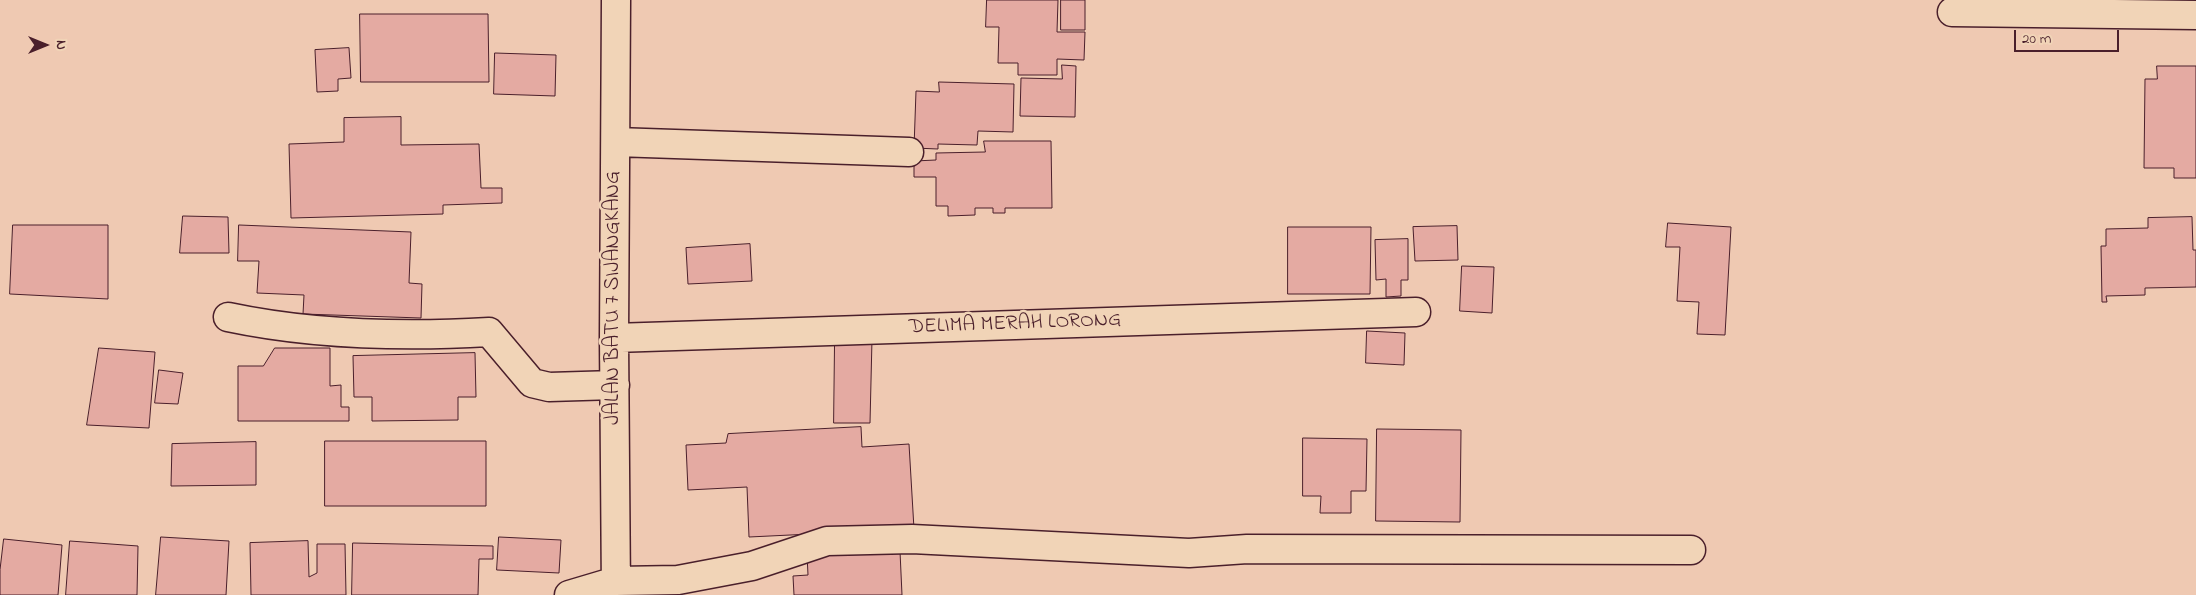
<!DOCTYPE html>
<html>
<head>
<meta charset="utf-8">
<style>
	body { margin:0 }
	#map { position:relative; width:2196px; height:595px; overflow:hidden; background:#efc9b2; font-family:"Indie Flower",sans-serif }
	canvas { display:block }
	.north { position:absolute; left:20px; top:20px; width:50px; height:50px; -webkit-text-stroke:4px #f1d4b7; paint-order:stroke; rotate:90deg; font-size:14px; font-weight:700; line-height:20px; text-align:center; color:#4a1f2b }
	.north::after { content:''; display:block; margin:auto; width:18px; height:22px; background:#4a1f2b; clip-path:polygon(50% 0,100% 100%,50% 72%,0 100%) }
	.scale { position:absolute; left:2014px; top:30px; width:105px; height:22px; box-sizing:border-box; border:2px solid #4a1f2b; border-top:0; padding-left:6px; font-size:15px; line-height:18px; white-space:nowrap; color:#4a1f2b; -webkit-text-stroke:4px #f1d4b7; paint-order:stroke }
</style>
</head>
<body>
<div id="map">
<canvas width="2196" height="595"></canvas>
<div class="north">N</div>
<div class="scale">20 m</div>
</div>
<script>
const g = document.querySelector('canvas').getContext('2d');
g.lineJoin = 'round';
function fillPath(path, color) { g.fillStyle = color; g.fill(path, 'evenodd'); }
function stroke(path, color, width, dash) { g.strokeStyle = color; g.lineWidth = width; g.lineCap = dash ? 'butt' : 'round'; g.setLineDash(dash || []); g.stroke(path); }
function label(font, color, halo, rows, align = 'center') {
  g.font = font + ' "Indie Flower",sans-serif'; g.lineWidth = 5; g.setLineDash([]); g.textBaseline = 'middle'; g.strokeStyle = halo; g.fillStyle = color; for (const [text, x, y, turn = 0] of rows) {
    g.save(); g.translate(x, y); g.rotate((+turn || 0) * Math.PI / 180); g.textAlign = isNaN(turn) ? turn : align; if (halo) g.strokeText(text, 0, 0); g.fillText(text, 0, 0); g.restore();
  }
}
const building = new Path2D(`
	M987,0H1058L1057,32H1085L1084,60L1057,59V75H1018V63H998L999,27H986Z
	M1061,0H1085V30H1061Z
	M360,14H488L489,82H361Z
	M349,48L351,78L338,79V91L317,92L315,50Z
	M495,53L556,55L555,96L494,94Z
	M1062,65L1076,66L1075,117L1020,116L1021,78L1062,79Z
	M2157,66H2196V178H2174V168H2144L2145,79H2157Z
	M939,82L1014,84L1013,132L978,131L977,145L938,144V149L914,148L916,91L939,92Z
	M401,117V145L479,144L481,188H502V203L443,205V214L291,218L289,144L344,142V118Z
	M984,141H1051L1052,208H1005V213H993V208H975V215L948,216V206H936V177H914V161L936,160V153L985,152Z
	M183,216L228,217L229,253H180Z
	M2192,217L2193,250H2196V287L2145,288V295L2106,296L2107,302H2102L2101,246H2106V229L2148,228V218Z
	M1668,223L1731,227L1725,335L1697,334L1699,302L1677,301L1680,247H1666Z
	M13,225H108V299L10,294Z
	M239,225L411,232L409,283L422,284L421,318L303,314L304,295L257,293L259,261H238Z
	M1457,226L1458,260L1415,261L1413,227Z
	M1288,227H1371L1370,294H1288Z
	M1408,239V280H1401V296L1386,297V279L1376,280L1375,240Z
	M750,244L752,281L688,284L686,248Z
	M1462,266L1494,267L1492,313L1460,311Z
	M1367,331L1405,333L1404,365L1366,363Z
	M835,338L872,339L870,423H834Z
	M99,348L155,352L149,428L87,425Z
	M275,348H330V386L341,385V407H349V421H238V366H263Z
	M475,353L476,397H458V420L372,421V397H354L353,356Z
	M159,370L183,373L178,404L155,403Z
	M861,427L862,447L909,444L914,529L749,537L747,487L688,490L686,445L726,443L728,434Z
	M1377,429L1461,430L1460,522L1376,521Z
	M1303,438L1367,439L1366,491H1351V513H1320L1321,496H1303Z
	M325,441H486V506H325Z
	M256,442V485L171,486L172,444Z
	M161,537L229,541L226,595H156Z
	M499,537L561,540L559,573L497,570Z
	M4,539L62,545L58,595H0V570Z
	M70,541L138,546L137,595H66Z
	M308,541L309,577L317,573V544H345L346,595H251L250,543Z
	M353,543L493,546V559H479L478,595H352Z
	M900,551L902,595H794L793,576L808,575L807,554Z`);
const minor = new Path2D(`
	M1952,12L2196,15
	M616,142L909,152
	M228,317C313,335 402,337 489,332L532,383L549,387L615,385
	M614,338L1416,312
	M569,595L616,581L678,580L752,566L827,541L912,539L1189,553L1247,549L1691,550
	M616,595L614,338L616,0`);
const streetNames = [
	["JALAN BATU 7 SIJANGKANG",615,298,-90],
	["DELIMA MERAH LORONG",1015,325,-2]
];
fillPath(building, '#e4aaa2');
stroke(building, '#4a1f2b', 1);
stroke(minor, '#4a1f2b', 31);
stroke(minor, '#f1d4b7', 28);
label('21px', '#4a1f2b', '#f1d4b7', streetNames);
</script>
</body>
</html>
